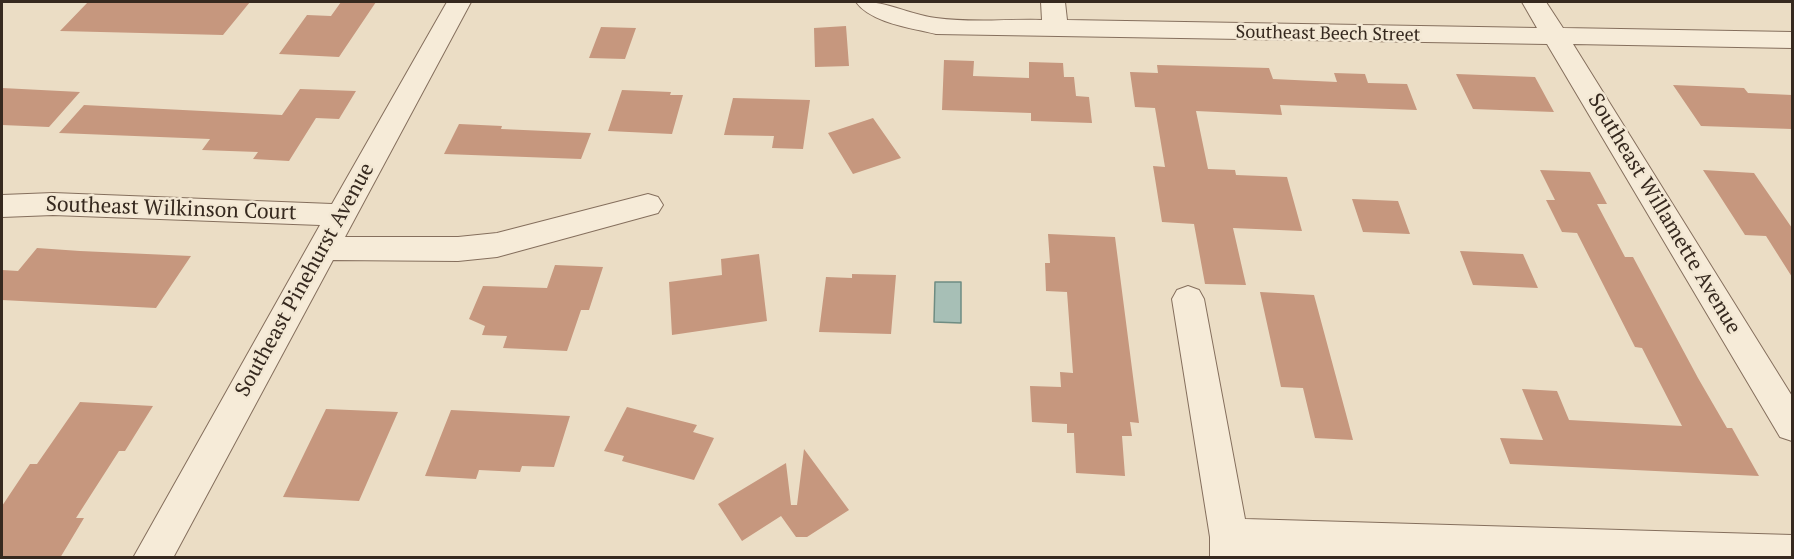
<!DOCTYPE html>
<html>
<head>
<meta charset="utf-8">
<style>
	body { margin:0 }
	#map { position:relative; width:1794px; height:559px; overflow:hidden; background:#ebddc5; font-family:"PT Serif",serif }
	canvas { display:block }
	.frame { position:absolute; inset:0; border:3px solid #36291f; pointer-events:none }
</style>
</head>
<body>
<div id="map">
<canvas width="1794" height="559"></canvas>
<div class="frame"></div>
</div>
<script>
const g = document.querySelector('canvas').getContext('2d');
g.lineJoin = 'round';
function fillPath(path, color) { g.fillStyle = color; g.fill(path, 'evenodd'); }
function stroke(path, color, width, dash) { g.strokeStyle = color; g.lineWidth = width; g.lineCap = dash ? 'butt' : 'round'; g.setLineDash(dash || []); g.stroke(path); }
function label(font, color, halo, rows, align = 'center') {
  g.font = font + ' "PT Serif",serif'; g.lineWidth = 5; g.setLineDash([]); g.textBaseline = 'middle'; g.strokeStyle = halo; g.fillStyle = color; for (const [text, x, y, turn = 0] of rows) {
    g.save(); g.translate(x, y); g.rotate((+turn || 0) * Math.PI / 180); g.textAlign = isNaN(turn) ? turn : align; if (halo) g.strokeText(text, 0, 0); g.fillText(text, 0, 0); g.restore();
  }
}
const water = new Path2D(`
	M935,282H961V323L934,322Z`);
const building = new Path2D(`
	M88,2H250L223,35L60,31Z
	M341,2H376L339,57L279,54L307,15L331,16Z
	M846,26L849,66L815,67L814,28Z
	M601,27L636,28L625,59L589,58Z
	M944,60L974,61L973,76L1029,78V62L1063,63L1064,77H1074L1076,96L1089,97L1092,123L1031,121V113L942,110Z
	M1157,65L1269,68L1273,79L1337,82L1334,73L1365,74L1368,83L1407,84L1417,110L1280,105L1282,115L1196,111L1208,169L1235,170L1236,175L1287,177L1302,231L1233,228L1246,285L1205,284L1194,224L1162,222L1153,166L1165,167L1155,108L1135,107L1130,72L1158,73Z
	M1456,74L1535,77L1554,112L1473,109Z
	M1673,85L1744,88L1748,93L1792,95V129L1701,126Z
	M2,88L80,92L49,127L2,125Z
	M300,89L356,91L339,119L316,118L289,161L253,159L258,152L202,150L210,139L59,133L84,105L282,115Z
	M622,90L671,92L670,95H683L672,134L608,131Z
	M733,98L810,100L803,149L772,148L774,136L724,135Z
	M873,118L901,158L853,174L828,133Z
	M459,124L502,126L501,129L591,133L581,159L444,154Z
	M1540,170L1590,172L1607,204H1597L1625,257H1633L1698,378L1727,428H1732L1759,476L1510,464L1500,438L1543,440L1522,389L1557,391L1569,420L1682,426L1642,348L1635,347L1577,233L1562,232L1546,200H1555Z
	M1703,170L1754,173L1792,228V277L1766,236L1745,235Z
	M1352,199L1398,201L1410,234L1363,232Z
	M1048,234L1115,237L1139,423L1130,422L1132,436H1122L1125,476L1076,473L1074,433H1067V424L1032,422L1030,386L1061,387L1060,372L1073,373L1067,292L1046,291L1045,263H1050Z
	M37,248L80,251L191,256L156,308L2,300V270L18,271Z
	M1460,251L1523,254L1538,288L1473,285Z
	M759,254L767,321L672,335L669,282L722,275L721,259Z
	M555,265L603,267L589,310H581L567,351L503,348L507,336L482,335L485,326L469,319L483,286L547,288Z
	M852,274L896,275L891,334L819,332L826,277L852,278Z
	M1260,292L1314,295L1353,440L1315,438L1303,388L1281,387Z
	M80,402L153,406L125,451H119L76,518H84L60,558H2V506L30,464H37Z
	M627,407L697,425L693,432L714,438L694,480L622,461L624,456L604,451Z
	M326,409L398,412L359,501L283,497Z
	M451,410L570,416L554,467L522,466L520,472L479,470L476,479L425,476Z
	M804,449L849,510L807,537H796L781,516L742,541L718,504L786,463L791,505H797Z`);
const minor = new Path2D(`
	M447,2H471L345,237H458L497,233L648,194L658,197L663,205L658,213L497,257L458,261L333,260L173,558H133L320,225L53,215L2,217V195L53,193L332,204Z
	M856,2C886,0 906,14 936,18C970,23 1008,19 1042,20L1041,2H1065L1067,20L1537,28L1522,2H1546L1563,28L1792,32V48L1573,44L1792,396V441L1780,437L1547,44L936,34C912,28 871,23 856,2Z
	M1188,286L1199,290L1204,299L1245,519L1792,535V558H1210V537L1172,299L1177,290Z`);
const farStreetnames = [
	["Southeast Beech Street",1328,34,1]
];
const streetNames = [
	["Southeast Wilkinson Court",171,209,2],
	["Southeast Willamette Avenue",1664,214,59],
	["Southeast Pinehurst Avenue",305,280,-61]
];
fillPath(water, '#a7bfb6');
stroke(water, '#6e8c82', 1.5);
fillPath(building, '#c6977e');
stroke(minor, '#856f5d', 2);
fillPath(minor, '#f6ebd8');
label('18px', '#36291f', '#f3e8d4', farStreetnames);
label('21px', '#36291f', '#f3e8d4', streetNames);
</script>
</body>
</html>
